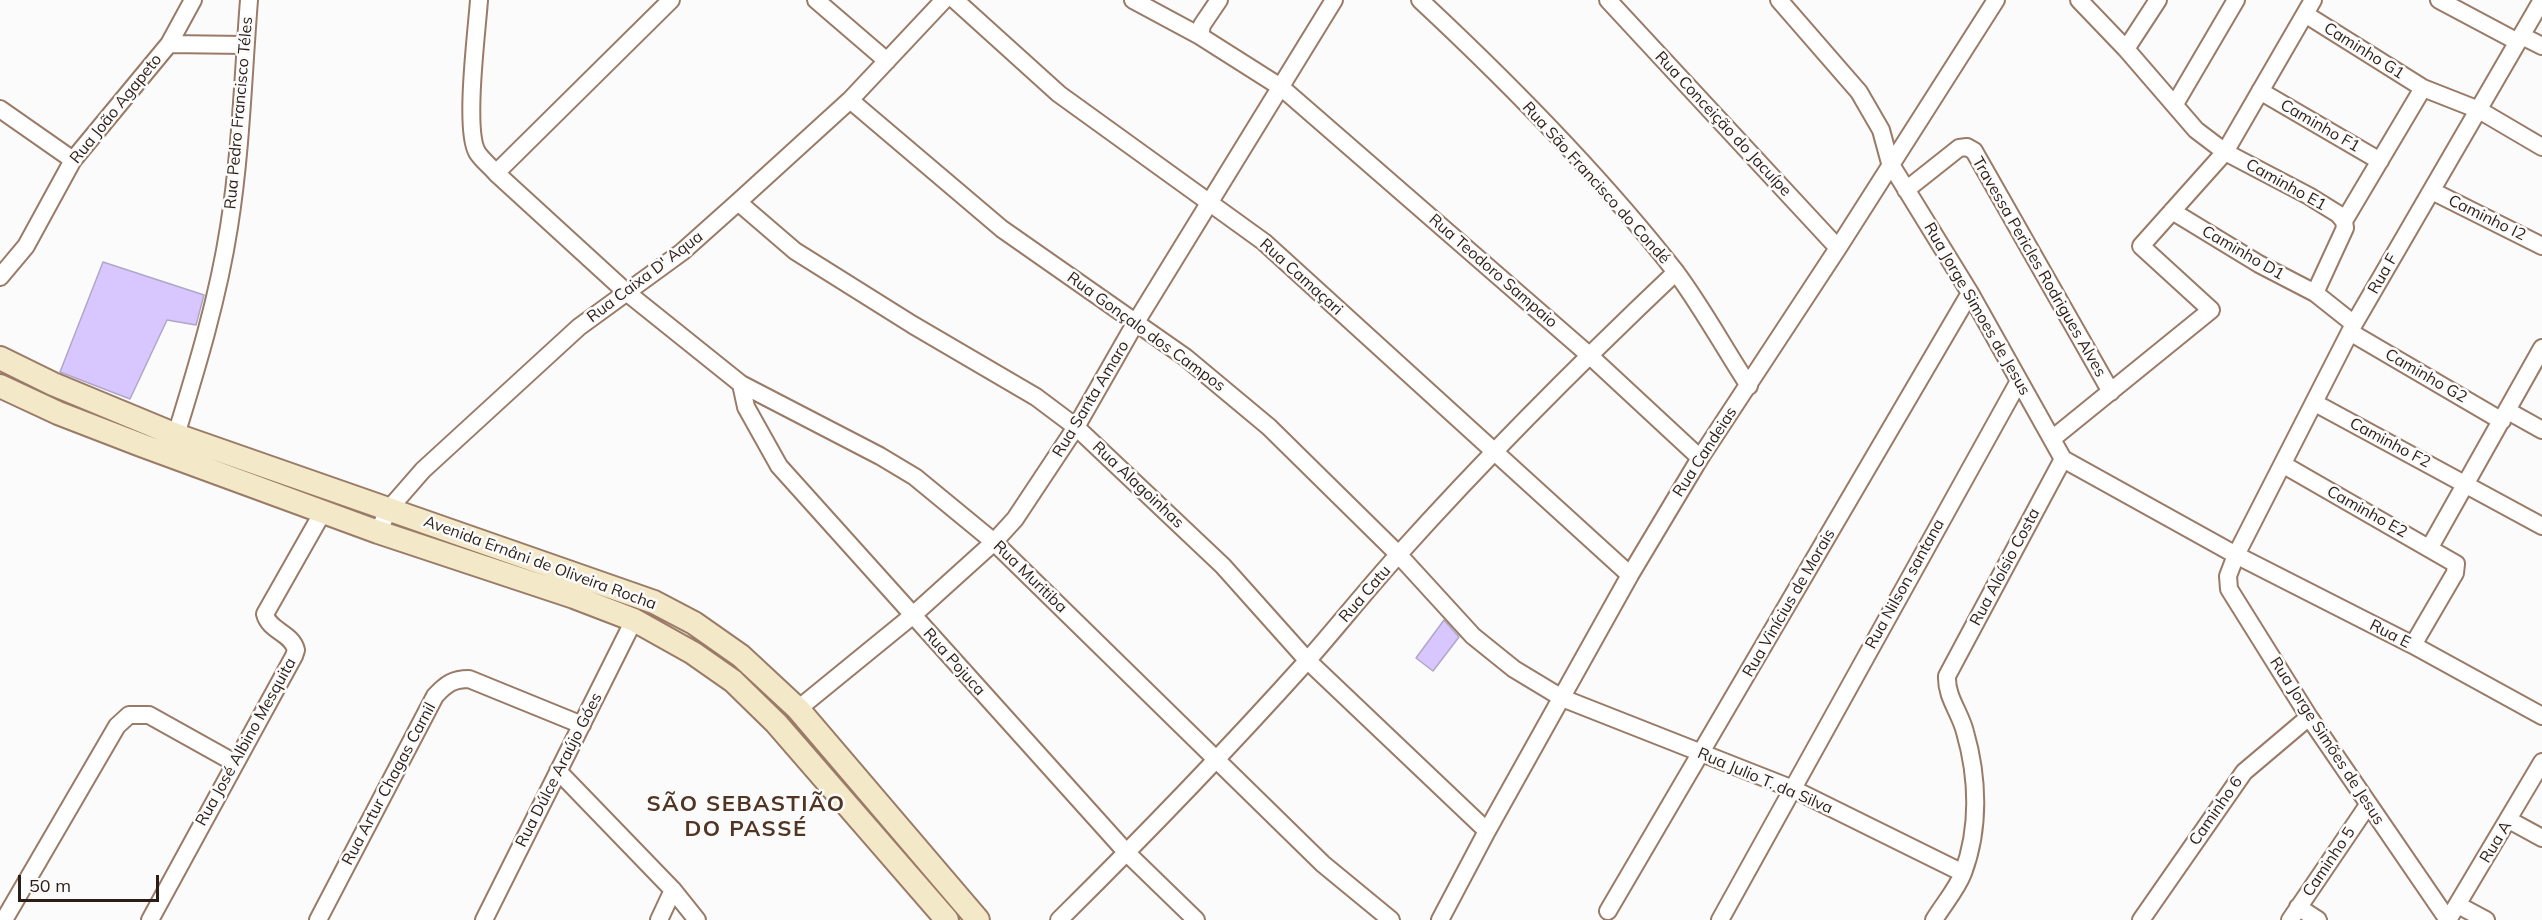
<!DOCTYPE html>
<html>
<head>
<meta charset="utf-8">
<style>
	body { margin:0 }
	#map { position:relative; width:2542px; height:920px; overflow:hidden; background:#fbfbfb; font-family:Mulish,sans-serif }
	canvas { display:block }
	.scale { position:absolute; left:18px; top:875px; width:141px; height:27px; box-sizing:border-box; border:3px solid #2b1e16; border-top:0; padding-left:8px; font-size:18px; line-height:21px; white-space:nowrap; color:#2b1e16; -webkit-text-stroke:4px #fbfbfb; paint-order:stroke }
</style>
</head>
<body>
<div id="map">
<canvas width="2542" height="920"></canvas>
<div class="scale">50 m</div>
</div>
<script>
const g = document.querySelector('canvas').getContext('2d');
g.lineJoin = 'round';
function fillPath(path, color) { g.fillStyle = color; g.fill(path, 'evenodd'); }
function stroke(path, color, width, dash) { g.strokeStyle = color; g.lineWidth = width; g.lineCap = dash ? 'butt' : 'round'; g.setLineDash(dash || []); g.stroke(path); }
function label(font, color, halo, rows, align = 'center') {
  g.font = font + ' Mulish,sans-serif'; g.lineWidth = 5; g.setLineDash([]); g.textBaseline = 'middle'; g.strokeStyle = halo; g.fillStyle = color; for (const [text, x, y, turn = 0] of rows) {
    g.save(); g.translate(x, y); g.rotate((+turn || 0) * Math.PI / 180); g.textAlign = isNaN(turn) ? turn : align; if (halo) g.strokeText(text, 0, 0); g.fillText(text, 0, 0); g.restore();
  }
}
const building = new Path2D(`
	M103,262L204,295L196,325L167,320L130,399L60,372Z
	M1444,620L1459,637L1433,671L1416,658Z`);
const minor = new Path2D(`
	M479,0C477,30 464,129 477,152C481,159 490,166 496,173L625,291L741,384L880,456L915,477L994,542L1323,864L1391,920
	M816,0L887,61
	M955,0L1059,94L1264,242L1630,575
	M1133,0L1200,36L1282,88L1589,355L1700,458
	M1420,0C1510,84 1599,174 1675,271C1702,307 1724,348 1749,386
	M1608,0L1838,248
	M1779,0L1859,92L1881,130L1890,163L1970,293L2063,459L2236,555L2413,645L2542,716
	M2079,0L2126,49L2196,130L2225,152L2309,196L2338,214L2344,221
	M2439,0L2518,42
	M2542,0L2354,324L2236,555L2228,576L2229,589L2309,717L2448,920L2542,762
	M2305,14L2423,88
	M1200,36L1202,25L1219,0
	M2522,36L2542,46
	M169,44L245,45
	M2126,49L2158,0
	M2260,91L2380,161
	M850,100L1002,229L1185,357L1269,427L1398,554L1473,636L1514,669L1562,698L1793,789L1963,873
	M2175,104L2236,0
	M0,109L73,160
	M496,173L671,0
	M1906,190L1959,148L1967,147L1974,151L2111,392
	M2432,191L2542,246
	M738,202L795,251L913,325L1036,397L1076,427L1223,566L1307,660L1487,831
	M2172,211L2259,264L2315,293L2354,324
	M0,277L26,246L73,160L169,44L193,0
	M2315,293L2345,228L2344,221L2423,88L2479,110L2542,147
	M2350,332L2502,421
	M741,384L746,407L779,466L1127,853L1196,920
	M2315,403L2542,526
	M2508,411L2542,430
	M176,435C197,367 218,298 229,227C241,152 243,76 249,0
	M2052,439L2211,310L2141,246L2225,152L2313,0
	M2284,465L2456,564L2455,573L2413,645
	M378,532L389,509L423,470L579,327L682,252L738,202L850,100L944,0
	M2430,547L2542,348
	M798,709L912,616L994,542L1015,519L1076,427L1136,322L1334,0
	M558,771L673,890L697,920
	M2509,820L2542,838
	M2458,905L2486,920
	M2298,907L2318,920
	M1608,911L1970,293
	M4,920L117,726L129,715H149L235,763
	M150,920L294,656L296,650C292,633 269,631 265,614L324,510
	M318,920L435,696C446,684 453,679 469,679L582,725
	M484,920L634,620
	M659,920L673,890
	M1059,920C1144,836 1227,750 1307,661C1338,626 1367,589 1399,554C1487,456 1580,363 1676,272
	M1440,920L1487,831L1630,575L1700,458L1838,248L1996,0
	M1720,920L2019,381
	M1934,920C1943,905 1957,889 1963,873C1980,828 1978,777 1965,732C1960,712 1946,697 1947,676L2063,459
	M2141,920L2244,772L2309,717
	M2290,920L2368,805`);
const secondary = new Path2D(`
	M0,358L53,384L176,435L654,602L694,623L741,656L798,709L978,920
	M0,386L58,413L141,445L378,532L574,597L634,620L693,653L733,681L776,723L947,920`);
const streetNames = [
	["Caminho G1",2364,51,32],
	["Rua João Agapeto",116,109,-51],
	["Rua Pedro Francisco Téles",239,113,-85],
	["Rua Conceição do Jacuípe",1723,124,47],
	["Caminho F1",2320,126,30],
	["Rua São Francisco do Condé",1596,183,48],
	["Caminho E1",2286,185,29],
	["Caminho I2",2487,218,26],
	["Caminho D1",2243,253,30],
	["Travessa Pericles Rodrigues Alves",2039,267,60],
	["Rua Teodoro Sampaio",1493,271,41],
	["Rua F",2383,274,-60],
	["Rua Caixa D' Aqua",645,277,-37],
	["Rua Camaçari",1301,277,42],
	["Rua Jorge Simoes de Jesus",1977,309,60],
	["Rua Gonçalo dos Campos",1146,332,36],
	["Caminho G2",2426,376,30],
	["Rua Santa Amaro",1091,399,-59],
	["Caminho F2",2390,443,28],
	["Rua Candeias",1705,452,-57],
	["Rua Alagoinhas",1138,485,43],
	["Caminho E2",2367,512,29],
	["Avenida Ernâni de Oliveira Rocha",540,563,20],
	["Rua Aloísio Costa",2005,567,-62],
	["Rua Muritiba",1030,577,44],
	["Rua Nilson santana",1905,584,-61],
	["Rua Catu",1365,594,-49],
	["Rua Vinícius de Morais",1789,603,-60],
	["Rua E",2390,634,27],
	["Rua Pojuca",954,662,48],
	["Rua Jorge Simões de Jesus",2327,741,57],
	["Rua José Albino Mesquita",246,742,-61],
	["Rua Dúlce Araújo Góes",559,770,-63],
	["Rua Julio T. da Silva",1765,781,23],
	["Rua Artur Chagas Carnil",389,784,-62],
	["Caminho 6",2216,811,-55],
	["Rua A",2496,842,-59],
	["Caminho 5",2329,862,-56]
];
const districtNames = [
	["SÃO SEBASTIÃO",746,804],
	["DO PASSÉ",746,829]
];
fillPath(building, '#d8c7fe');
stroke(building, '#b0a6c7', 1.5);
stroke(minor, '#9a7b67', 20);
stroke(secondary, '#9a7b67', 26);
stroke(minor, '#fff', 16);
stroke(secondary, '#f3e8c7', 22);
label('16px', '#2b1e16', '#fbfbfb', streetNames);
g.letterSpacing = '1.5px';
label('bold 22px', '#503523', '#fbfbfb', districtNames);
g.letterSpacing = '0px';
</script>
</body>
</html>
